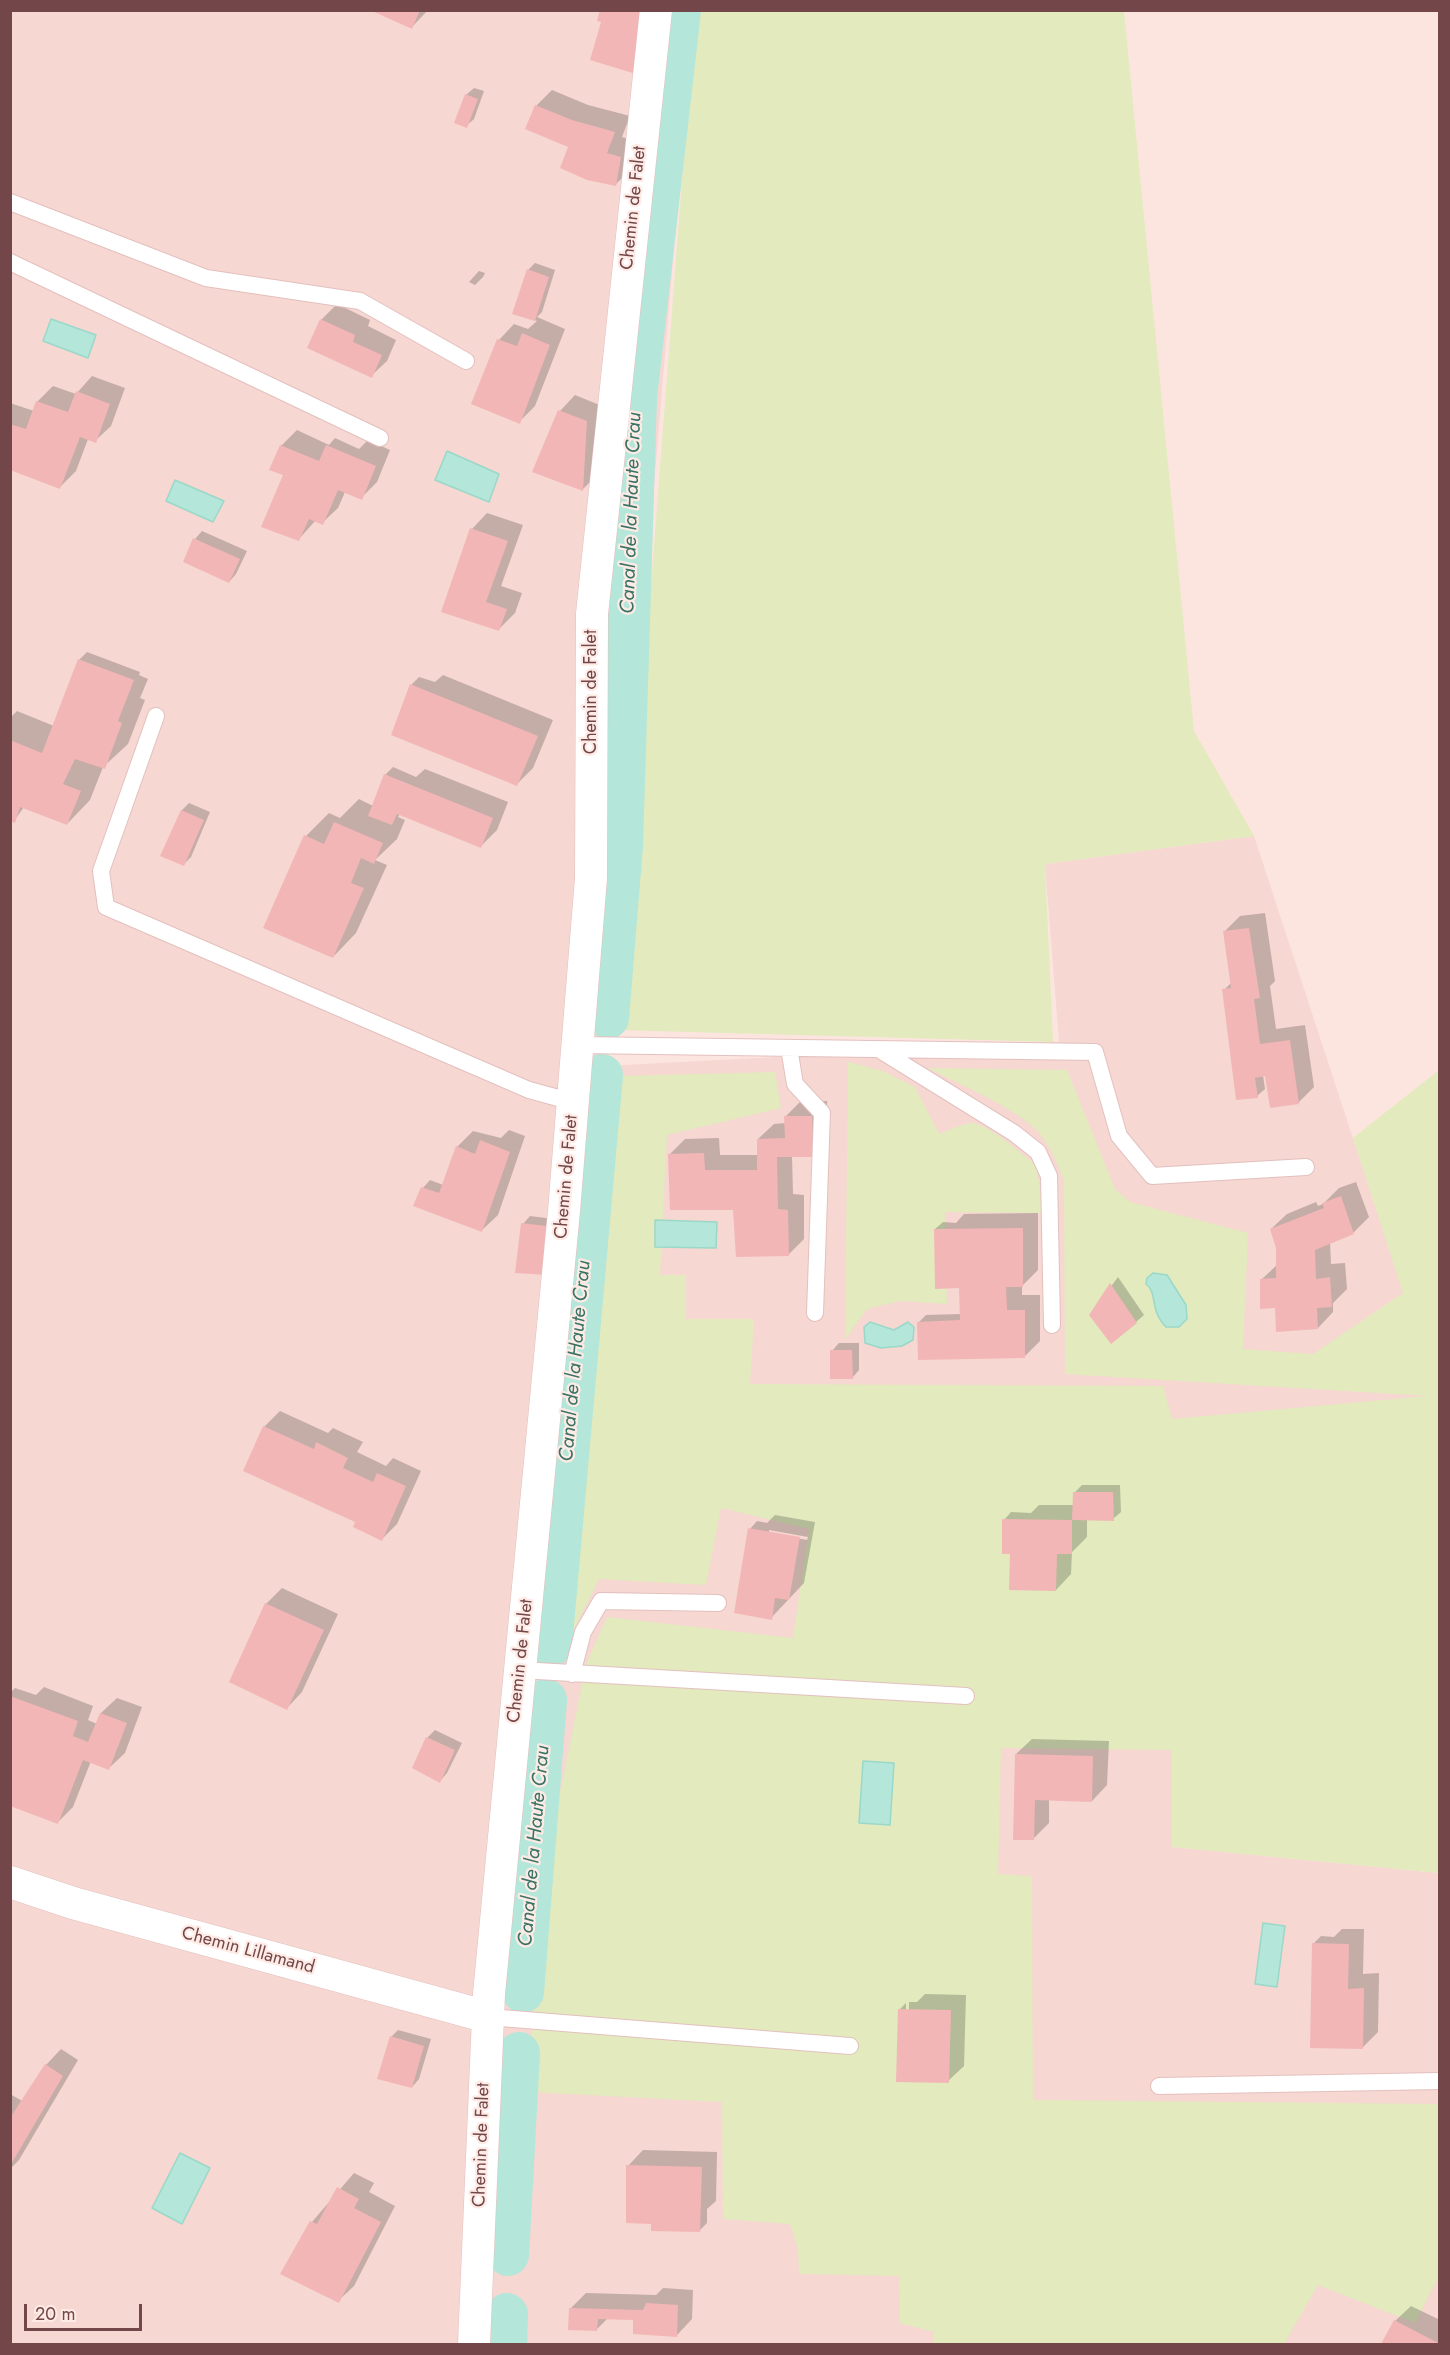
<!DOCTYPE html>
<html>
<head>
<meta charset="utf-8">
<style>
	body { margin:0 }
	#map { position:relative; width:1450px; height:2355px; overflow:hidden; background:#fde5df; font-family:Jost,sans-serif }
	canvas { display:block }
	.frame { position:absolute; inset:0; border:12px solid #734749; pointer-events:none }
	.scale { position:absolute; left:24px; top:2304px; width:118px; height:27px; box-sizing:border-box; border:3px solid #734749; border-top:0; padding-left:8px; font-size:18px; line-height:21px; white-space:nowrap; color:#734749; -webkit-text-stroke:4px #ffebe6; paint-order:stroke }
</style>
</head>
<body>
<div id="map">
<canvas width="1450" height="2355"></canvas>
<div class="frame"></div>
<div class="scale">20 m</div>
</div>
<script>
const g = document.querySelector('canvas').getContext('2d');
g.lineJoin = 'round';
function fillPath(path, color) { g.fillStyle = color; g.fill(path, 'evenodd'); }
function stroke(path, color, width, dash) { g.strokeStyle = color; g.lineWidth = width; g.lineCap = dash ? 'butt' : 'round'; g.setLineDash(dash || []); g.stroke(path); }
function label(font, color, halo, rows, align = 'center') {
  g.font = font + ' Jost,sans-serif'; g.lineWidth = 4.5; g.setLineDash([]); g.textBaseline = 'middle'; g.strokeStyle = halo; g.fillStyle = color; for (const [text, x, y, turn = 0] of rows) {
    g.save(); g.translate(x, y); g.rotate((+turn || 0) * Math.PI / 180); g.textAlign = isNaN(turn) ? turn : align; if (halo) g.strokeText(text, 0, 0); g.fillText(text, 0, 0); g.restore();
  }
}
const residential = new Path2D(`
	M11,11H694L605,1066L1059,1042L1045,864L1254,836L1437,1395L1433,1396L1172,1847L1439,1873V2344H11Z`);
const green = new Path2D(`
	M695,11H1124L1194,731L1254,836L1045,864L1053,1042L617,1030Z
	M848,1062L883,1071L915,1087L939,1134C949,1130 960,1125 970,1123C986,1121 1023,1155 1036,1165L1044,1213L945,1212L947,1304L900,1301L867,1309L845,1340Z
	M928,1068L1067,1070L1115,1189L1130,1202L1248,1233L1243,1349L1313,1354L1403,1293L1353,1138L1439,1070V1873L1172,1847V1750L1001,1748L998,1874L1032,1876L1033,2100L1439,2104V2276L1415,2323L1318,2285L1284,2344H933L934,2332L900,2323L899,2276L799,2274L798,2249L790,2224L723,2219L722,2102L530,2092L533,2001L547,1858L586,1664L607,1617L793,1638L809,1529L721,1508L706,1585L599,1579L573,1632L556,1649L617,1076L775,1072L781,1108L667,1135L660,1275H686V1319H754L750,1384L1163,1386L1172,1419L1428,1396L1065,1374L1064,1181C1057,1162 1047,1138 1031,1125C1001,1101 962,1086 928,1068Z`);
const water = new Path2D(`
	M51,319L96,335L88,358L43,341Z
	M447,451L499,474L489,502L435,480Z
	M175,480L224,501L213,522L166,501Z
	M655,1220L717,1222L716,1248L655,1247Z
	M1153,1273L1167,1275L1186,1305L1187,1319L1179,1327H1166C1149,1310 1158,1293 1146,1284L1147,1278Z
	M870,1322L894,1330L908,1322L914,1327L913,1340L902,1346L881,1348L865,1343L864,1327Z
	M863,1761L894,1763L890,1825L859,1823Z
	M1263,1923L1285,1926L1277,1987L1255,1984Z
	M180,2153L210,2168L182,2224L152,2208Z`);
const shadow = new Path2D(`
	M374,10H428L412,27Z
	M474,88L484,91L474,119L466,126V95Z
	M552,90L588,105L630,116L622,137L636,141L631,169L615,185L569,146L536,106Z
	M535,263L555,270L542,312L537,317L565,329L535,406L519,422L499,340L514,324L528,329L537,321L514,313L528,270Z
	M479,271L485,273L483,277L475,285L469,282Z
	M337,304L370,320L368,326L396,340L387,361L371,376L321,320Z
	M92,376L125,388L111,426L95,441L88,439L76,471L60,487L10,469V403L34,411L37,402L53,386L76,394Z
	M575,395L602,406L598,474L582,490L560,411Z
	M297,430L329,445L335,438L359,449L368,440L390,450L377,482L361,498L345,492L338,508L322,523L316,520L299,539L281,446Z
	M487,513L523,525L501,586L522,593L515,613L499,629L443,611L472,529Z
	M202,531L247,551L236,574L229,582L185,561L195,539Z
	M87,652L140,672L139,675L148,679L140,698L145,700L128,744L103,767L90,800L67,824L24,807L14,821L10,820V718L17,711L54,726L79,660Z
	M443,675L553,720L533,768L517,784L393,734L412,684L419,677L435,682Z
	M393,767L416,777L425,769L508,802L497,830L481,846L400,814L398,817L405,820L397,839L375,860L387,865L356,933L333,957L306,836L329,813L340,818L359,799L373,806L385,775Z
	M189,803L210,812L191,857L183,865L182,810Z
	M1265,913L1275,981L1270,986L1276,1029L1305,1025L1314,1087L1298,1103L1267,1074L1263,1075L1265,1089L1257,1096L1224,990L1232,982L1225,931L1240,916Z
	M801,1101H827L828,1140L792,1156L793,1194L804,1195V1239L789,1254L670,1154L685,1139L719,1138L720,1155H758V1139L774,1124L786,1123L785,1117Z
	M509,1130L525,1136L498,1215L482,1230L415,1206L423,1188L430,1180L443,1185L457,1147L473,1131L501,1138Z
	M1356,1182L1369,1217L1353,1233L1330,1242L1331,1264L1345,1263L1347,1289L1333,1303V1312L1318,1328L1276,1307L1261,1280L1278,1264V1248L1271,1229L1287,1214L1316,1202L1318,1206L1323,1204L1339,1188Z
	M1038,1213V1270L1022,1286V1295H1040V1341L1024,1357L919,1322L926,1315L961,1314L960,1287L935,1229L943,1222L956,1223L964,1214Z
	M530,1216L562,1220L555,1266L523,1224Z
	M1118,1277L1144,1315L1136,1322L1090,1315Z
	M839,1343H859V1370L852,1378L832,1351Z
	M280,1411L328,1433L333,1428L363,1442L357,1452L386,1466L393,1458L421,1471L397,1524L381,1540L357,1522L245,1470L264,1427Z
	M1082,1485H1120L1121,1512L1113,1519H1087V1537L1072,1552L1071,1574L1056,1590L1012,1553L1004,1520L1011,1512L1031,1513L1039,1505H1074V1493Z
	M775,1515L815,1522L804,1583L771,1618L750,1529L757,1521L767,1523ZM769,1530L808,1537L807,1540L769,1533Z
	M282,1588L338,1614L302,1692L287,1708L231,1682L266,1604Z
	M44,1687L93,1706L88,1720L97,1724L101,1713L117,1698L142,1707L125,1753L109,1768L91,1761L73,1807L57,1823L10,1805V1693L15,1688L36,1695Z
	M435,1730L462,1743L447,1773L440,1781L427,1738Z
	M1032,1739L1109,1741L1107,1785L1092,1801L1049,1799V1823L1033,1839L1016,1754Z
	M1342,1929H1364L1363,1974L1379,1973L1378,2032L1363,2047L1313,1944L1321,1936L1334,1937Z
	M925,1994L966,1995L964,2066L948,2081L897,2080L899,2010L906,2003V2027L909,2024V2002H917Z
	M398,2030L431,2039L419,2079L412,2087L391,2037Z
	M61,2049L78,2060L19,2160L10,2169V2094L24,2102L46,2065Z
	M643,2150L717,2152L716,2201L707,2209V2223L700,2230L652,2222L628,2166Z
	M354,2173L374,2183L369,2192L395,2206L354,2286L338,2301L312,2222Z
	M663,2288L693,2290L692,2319L677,2335L635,2318H608L597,2329L570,2309L586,2293L656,2295Z
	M1411,2306L1440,2320V2344H1383L1395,2321Z`);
const canal = new Path2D(`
	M608,1018L622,845L636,397L680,10
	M551,1646L602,1075
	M523,1992L546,1700
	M508,2255L519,2053
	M506,2344L507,2314`);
const building = new Path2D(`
	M370,10H420L412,29Z
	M600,10H642L636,74L590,60L601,22L597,21Z
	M465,94L478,99L467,128L454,123Z
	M535,105L572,120L615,132L607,153L621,157L616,186L587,180L560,168L568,147L525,129Z
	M527,269L549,277L535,321L512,314Z
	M320,319L355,335L353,342L382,355L372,378L307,348Z
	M522,333L550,345L520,424L471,404L497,339L517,346Z
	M76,391L110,404L96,443L80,437L60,489L10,470V424L26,429L36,401L68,412Z
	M558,410L587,421L583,491L532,472Z
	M280,445L319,461L326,445L376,466L362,500L338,490L323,525L309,519L299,541L261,527L283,475L269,470Z
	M470,528L508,541L486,602L507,609L499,631L441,612Z
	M193,538L240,559L229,583L183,562Z
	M78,659L134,680L118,721L122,723L105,769L75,759L63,784L81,791L67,825L20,807L15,823L10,821V740L42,753Z
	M410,684L538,736L517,786L391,735Z
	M384,774L493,818L481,848L397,814L392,825L368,816Z
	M181,810L204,820L184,866L160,856Z
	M334,822L383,843L374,864L361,858L351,883L364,888L333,958L263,928L304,835L324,844Z
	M1249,928L1260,998L1254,999L1260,1044L1290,1040L1299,1104L1270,1108L1265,1076L1255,1078L1258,1098L1236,1100L1222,989L1231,988L1223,931Z
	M784,1116H812L813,1157H777L778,1209L788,1210L789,1256L736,1257L733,1210H670L668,1154L704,1153L705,1170H757V1139L785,1138Z
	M480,1140L510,1152L482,1232L413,1206L421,1187L439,1193L456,1146L475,1154Z
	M1341,1196L1354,1234L1315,1250L1316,1279L1330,1277L1332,1307L1317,1308L1318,1329L1276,1332L1275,1308L1260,1309V1279L1276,1278V1248L1270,1229L1324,1208L1322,1203Z
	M521,1223L555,1227L548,1275L515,1273Z
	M1023,1228V1287H1006L1007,1310H1025V1358L918,1360L917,1322L960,1320L959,1288L935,1289L934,1229Z
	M1110,1283L1137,1323L1111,1344L1089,1315Z
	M830,1350H852L853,1379H830Z
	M263,1426L314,1449L316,1442L348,1458L343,1468L373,1482L377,1473L406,1486L382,1541L353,1527L355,1522L243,1471Z
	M1073,1492H1113L1114,1521L1072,1520Z
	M1002,1519L1072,1520V1554H1057L1056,1591L1009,1590L1010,1554H1002Z
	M748,1528L800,1537L789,1600L775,1598L772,1620L734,1613Z
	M265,1603L324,1630L287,1710L229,1682Z
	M10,1696L78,1721L73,1736L88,1742L100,1713L127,1723L109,1770L83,1760L58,1824L10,1806Z
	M426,1737L455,1750L440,1783L412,1768Z
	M1015,1754L1093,1756L1092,1802L1035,1800L1034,1840H1013Z
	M1312,1943L1349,1944L1348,1989L1364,1988L1363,2049L1310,2048Z
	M898,2009L951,2010L949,2083L896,2082Z
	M390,2036L424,2046L412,2088L377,2079Z
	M45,2064L63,2076L10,2166V2118Z
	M626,2165L702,2167L700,2232L651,2231V2224L626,2223Z
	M337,2187L359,2199L354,2208L381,2222L339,2303L280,2274L310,2221L317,2224Z
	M646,2303L678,2305L677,2337L633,2334V2320L598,2319L597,2331L568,2330L569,2308L643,2310Z
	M1394,2320L1440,2344H1381Z`);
const service = new Path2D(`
	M10,202L206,278L360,301L466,361
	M10,262L380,438
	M156,716L101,871L106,907L529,1090L573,1102
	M578,1045L1095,1052L1119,1136L1152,1176L1306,1167
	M789,1048L795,1084L822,1113L815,1313
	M880,1050L1014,1133L1038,1152L1049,1176L1052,1325
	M520,1670L966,1696
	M572,1674L583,1632L601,1601L718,1603
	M488,2017L850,2046
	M1159,2086L1440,2081`);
const minor = new Path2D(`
	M10,1882L73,1903L488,2017
	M474,2344L489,1994L564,1211L591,878L592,614L656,10`);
const streetNames = [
	["Chemin de Falet",634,208,-84],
	["Chemin de Falet",592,692,-90],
	["Chemin de Falet",567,1177,-85],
	["Chemin de Falet",521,1661,-84],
	["Chemin Lillamand",248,1951,15],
	["Chemin de Falet",482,2145,-88]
];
const waterNames = [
	["Canal de la Haute Crau",632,513,-88],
	["Canal de la Haute Crau",576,1361,-85],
	["Canal de la Haute Crau",535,1846,-85]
];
fillPath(residential, '#f6d7d1');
fillPath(green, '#e2eabe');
fillPath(water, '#b4e6d9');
stroke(water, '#9ad8c9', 1.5);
fillPath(shadow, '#0003');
stroke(canal, '#b4e6d9', 42);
fillPath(building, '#f3b6b7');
stroke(service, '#e3c0be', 18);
stroke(minor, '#e3c0be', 33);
stroke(service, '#fff', 16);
stroke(minor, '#fff', 32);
label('18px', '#734749', '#ffebe6', streetNames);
label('italic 20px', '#387365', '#ffebe6', waterNames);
</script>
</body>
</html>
